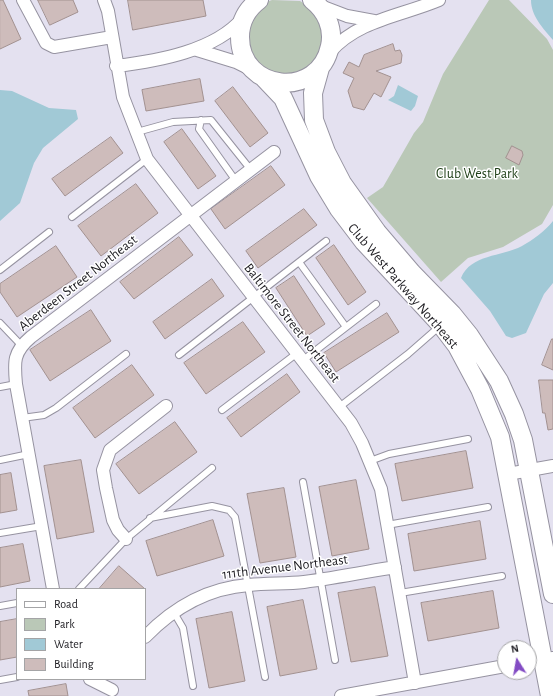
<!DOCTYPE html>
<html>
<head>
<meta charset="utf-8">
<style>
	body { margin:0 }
	#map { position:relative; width:553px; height:696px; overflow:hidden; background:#e4e1f0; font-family:"Alegreya Sans",sans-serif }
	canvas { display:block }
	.legend { position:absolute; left:16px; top:588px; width:130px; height:92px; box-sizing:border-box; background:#fff; border:1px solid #a4a4a6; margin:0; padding:5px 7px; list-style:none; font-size:12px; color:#1c1b20 }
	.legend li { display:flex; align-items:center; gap:8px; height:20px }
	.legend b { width:20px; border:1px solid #a4a4a6 }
	.north { position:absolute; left:497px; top:640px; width:40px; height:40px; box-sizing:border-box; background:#fff; border:1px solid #a4a4a6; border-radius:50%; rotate:349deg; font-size:11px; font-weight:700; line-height:16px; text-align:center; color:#1c1b20 }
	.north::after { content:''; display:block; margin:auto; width:14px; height:18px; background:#834cc4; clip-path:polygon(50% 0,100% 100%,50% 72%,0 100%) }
</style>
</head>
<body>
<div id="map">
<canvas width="553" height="696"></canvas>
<ul class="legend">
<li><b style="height:5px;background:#fff"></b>Road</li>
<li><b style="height:11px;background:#bac8b7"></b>Park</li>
<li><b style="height:11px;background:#a1c9d6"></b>Water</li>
<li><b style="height:11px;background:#cebcbb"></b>Building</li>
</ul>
<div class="north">N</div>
</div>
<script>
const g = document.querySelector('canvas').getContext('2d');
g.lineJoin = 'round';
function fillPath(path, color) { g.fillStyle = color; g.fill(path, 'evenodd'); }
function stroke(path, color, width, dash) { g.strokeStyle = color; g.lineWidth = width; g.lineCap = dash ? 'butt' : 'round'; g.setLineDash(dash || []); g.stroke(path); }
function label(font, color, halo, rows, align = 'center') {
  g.font = font + ' "Alegreya Sans",sans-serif'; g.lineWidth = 3; g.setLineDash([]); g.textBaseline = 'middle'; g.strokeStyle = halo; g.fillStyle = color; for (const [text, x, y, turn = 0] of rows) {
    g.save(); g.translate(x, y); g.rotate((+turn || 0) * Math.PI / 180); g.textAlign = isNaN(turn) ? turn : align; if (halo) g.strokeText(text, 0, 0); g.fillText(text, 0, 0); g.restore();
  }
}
const green = new Path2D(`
	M272,0L300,1L311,8L318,18L323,29V42L319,54L312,64L301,72L289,76L263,70L247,49L248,22L264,3Z
	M489,0H509L547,39L553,50V205L542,224L503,247L468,258L441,282L367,198L383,187L414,133L423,122L443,74Z`);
const water = new Path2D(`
	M531,0H553V40C543,28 531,16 531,0Z
	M398,85L418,96L415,106L411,111L388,100L394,96Z
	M0,90L12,91L49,108L76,110L78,119L43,148L34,163L20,203L0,221Z
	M553,221V283L544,294L526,333L512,338L506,336L490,311L461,278C471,254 501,257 522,246C533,240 545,231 553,221Z`);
const building = new Path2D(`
	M0,0H3L21,39L0,49Z
	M38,0H73L78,12L50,25Z
	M128,0H203L206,16L133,30Z
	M393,44L395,51L400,50L402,55L401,63L376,71L391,77L381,97L374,93L364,110L353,107L348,91L354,78L343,73L349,62L359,67L364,55Z
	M200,79L204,101L146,111L142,90Z
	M233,87L268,133L250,147L215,101Z
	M182,129L216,176L198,189L164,142Z
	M111,137L123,153L65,196L52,179Z
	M512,146L522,151L523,155L519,165L506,158Z
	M271,166L285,185L225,229L211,209Z
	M136,184L158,213L101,256L78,226Z
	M304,209L317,225L258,268L246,251Z
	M179,237L193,255L134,299L120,282Z
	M334,245L366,292L348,305L316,258Z
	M56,246L77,277L17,317L0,292V284Z
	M294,276L325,324L307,336L276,288Z
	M212,279L224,296L165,339L153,322Z
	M91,310L111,341L50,381L30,350Z
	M387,313L399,332L336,372L324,353Z
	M243,322L265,352L206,394L184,363Z
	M552,339H553V370L542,365Z
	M132,365L154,395L95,438L73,408Z
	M287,374L300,392L241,437L227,418Z
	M539,380H553V429L548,430L545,413H543Z
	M175,422L197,452L139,494L116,464Z
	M466,451L473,488L402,501L395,464Z
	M81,460L94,532L57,539L44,466Z
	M11,473L17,510L0,513V475Z
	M356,480L369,549L332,556L319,487Z
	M284,488L296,557L260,563L247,494Z
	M213,520L224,556L157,576L146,541Z
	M480,521L486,559L414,571L408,534Z
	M23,544L30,581L0,587V548Z
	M119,566L145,589H99Z
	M375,587L388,656L351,662L338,593Z
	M493,591L499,628L428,641L421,603Z
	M303,600L317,669L280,676L267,607Z
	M232,612L245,681L209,688L196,619Z
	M17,619V657L0,660V622Z
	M66,684L68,696H29L28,691Z`);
const lane = new Path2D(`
	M201,120L199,129L236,181
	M137,132L173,122L211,120L251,170
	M72,217L147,159
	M299,262L346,327
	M0,270L49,232
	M0,323L21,345
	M179,355L326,241
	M302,361L376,304
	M0,387L16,384
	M338,408L408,354L440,326
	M222,410L296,354
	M22,418L44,415L56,408L126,354
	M0,460L29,454
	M370,461L389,454L468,439
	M303,482L335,660
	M150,518L212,506L229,510L235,517L265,677
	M387,525L488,507
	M0,533L42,526
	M79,589L126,539L212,468
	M400,593L502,576
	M0,606L17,603
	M173,611L183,628L193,686
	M0,680L17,677`);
const street = new Path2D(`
	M23,0L46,43L54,47L112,37
	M104,0L108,11L123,97L147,159L351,423L362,443L381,489L415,683
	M318,5L347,16L374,21
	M197,50L236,62L252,70
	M330,52C358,20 401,16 439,0
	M116,66C158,61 215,51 243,18
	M508,474L553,466
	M126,539L118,530L113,520L106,488L103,470L110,450L166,406
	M53,589L16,384C14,362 13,352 31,337L274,152
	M145,637C173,608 208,588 249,585C267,583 286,584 304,582C335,578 365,572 395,567
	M529,661L553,658
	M90,679L112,690
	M341,696L505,666`);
const secondary = new Path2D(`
	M259,0C247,9 240,22 240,37C240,92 319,100 330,46C334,28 326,11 312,0
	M320,68L313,93L314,120L326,152L342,183L377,232L412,273L452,314L469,335L499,381L514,414L523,440L553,594
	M264,78L283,98L319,176L339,209L364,242L441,325L457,346L480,389L500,437L550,696`);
const parkNames = [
	["Club West Park",477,174]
];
const streetNames = [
	["Aberdeen Street Northeast",78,283,-38],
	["Club West Parkway Northeast",403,286,49],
	["Baltimore Street Northeast",292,323,52],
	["111th Avenue Northeast",285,567,-7]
];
fillPath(green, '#bac8b7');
fillPath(water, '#a1c9d6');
fillPath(building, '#cebcbb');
stroke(building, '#a29190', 1);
stroke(lane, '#9693a1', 8);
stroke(street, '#9693a1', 14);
stroke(secondary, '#9693a1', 20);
stroke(lane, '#fff', 6);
stroke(street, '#fff', 12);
stroke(secondary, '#fff', 18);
label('14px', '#204018', '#fff', parkNames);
label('14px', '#1c1b20', '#fff', streetNames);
</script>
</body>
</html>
